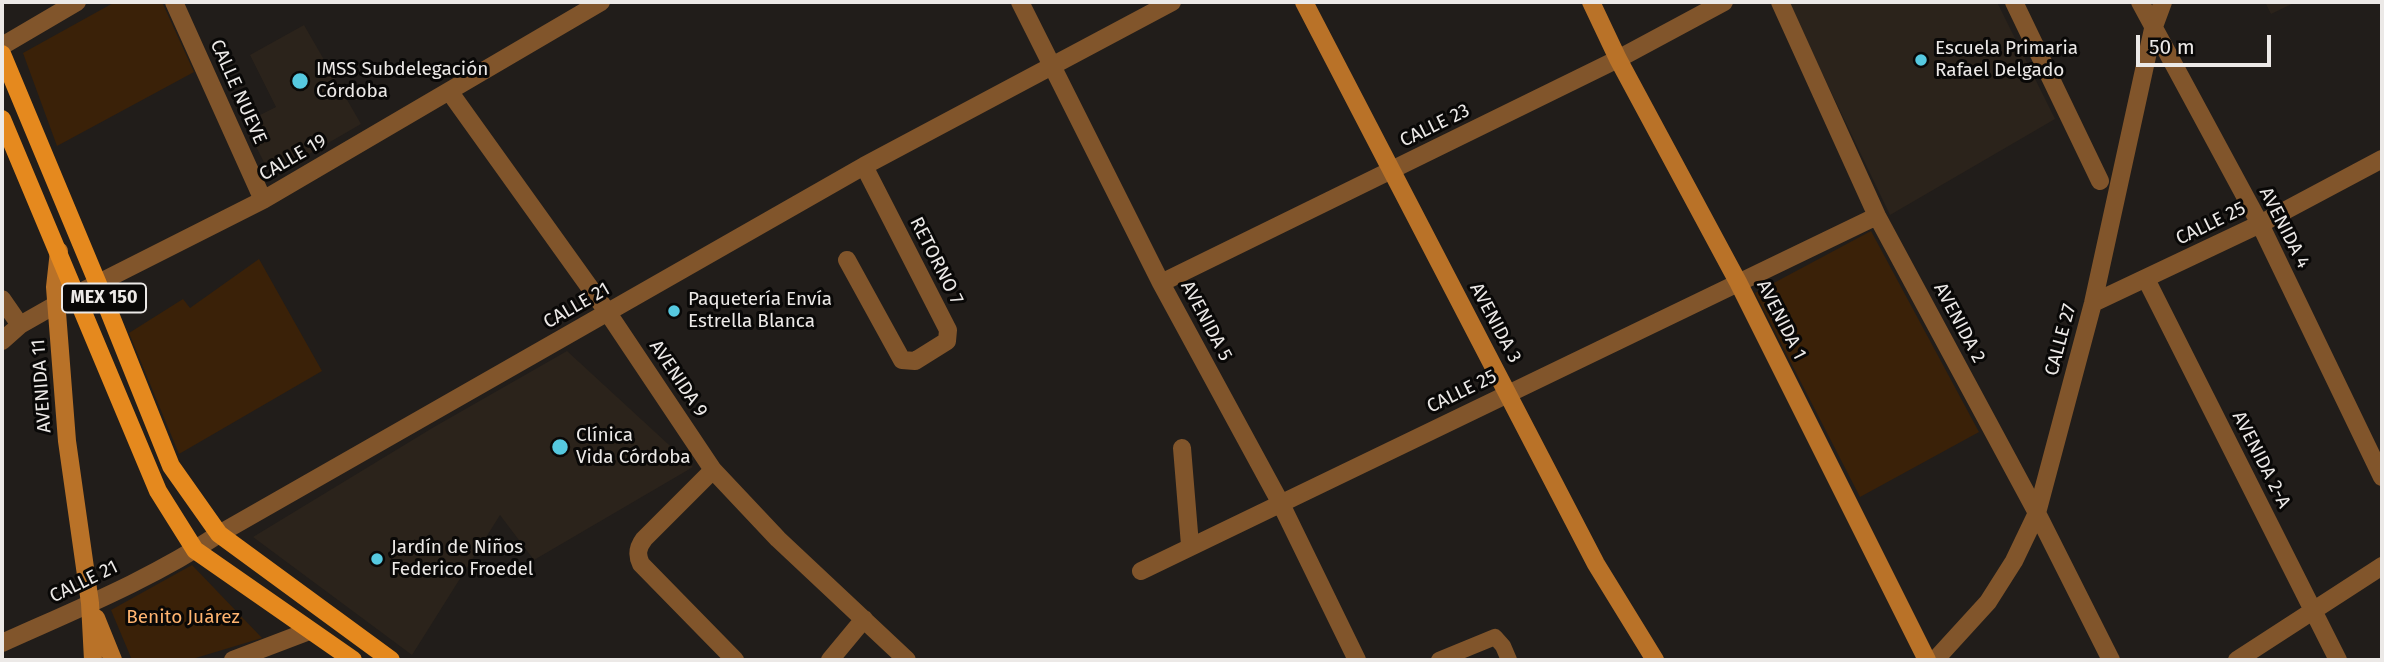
<!DOCTYPE html>
<html>
<head>
<meta charset="utf-8">
<style>
	body { margin:0 }
	#map { position:relative; width:2384px; height:662px; overflow:hidden; background:#211d1a; font-family:"Fira Sans",sans-serif }
	canvas { display:block }
	.frame { position:absolute; inset:0; border:4px solid #ece9e7; pointer-events:none }
	.scale { position:absolute; left:2136px; top:35px; width:135px; height:32px; box-sizing:border-box; border:4px solid #ece9e7; border-top:0; padding-left:9px; font-size:21px; line-height:24px; white-space:nowrap; color:#ece9e7; -webkit-text-stroke:5px #090807; paint-order:stroke }
</style>
</head>
<body>
<div id="map">
<canvas width="2384" height="662"></canvas>
<div class="frame"></div>
<div class="scale">50 m</div>
</div>
<script>
const g = document.querySelector('canvas').getContext('2d');
g.lineJoin = 'round';
function fillPath(path, color) { g.fillStyle = color; g.fill(path, 'evenodd'); }
function stroke(path, color, width, dash) { g.strokeStyle = color; g.lineWidth = width; g.lineCap = dash ? 'butt' : 'round'; g.setLineDash(dash || []); g.stroke(path); }
function label(font, color, halo, rows, align = 'center') {
  g.font = font + ' "Fira Sans",sans-serif'; g.lineWidth = 6; g.setLineDash([]); g.textBaseline = 'middle'; g.strokeStyle = halo; g.fillStyle = color; for (const [text, x, y, turn = 0] of rows) {
    g.save(); g.translate(x, y); g.rotate((+turn || 0) * Math.PI / 180); g.textAlign = isNaN(turn) ? turn : align; if (halo) g.strokeText(text, 0, 0); g.fillText(text, 0, 0); g.restore();
  }
}
const built = new Path2D(`
	M1788,2H1997L2055,119L1890,215Z
	M2265,2H2296L2271,14Z
	M304,25L361,124L271,176L244,123L276,107L250,55Z
	M567,351L693,467L534,560L500,515L412,655L253,537L434,427Z`);
const green = new Path2D(`
	M115,2H162L194,72L57,146L23,53Z
	M1871,231L1979,432L1860,497L1755,293Z
	M259,259L322,371L179,454L129,333L183,299L190,308Z
	M192,565L262,638L189,660H132L111,610Z`);
const pedestrian = new Path2D(`
	M1439,660L1495,637L1503,646L1509,660`);
const minor = new Path2D(`
	M174,2L263,200
	M1020,2L1161,283L1280,502L1357,660
	M1780,2L1877,216L2037,513L2111,660
	M2014,2L2100,181
	M2140,2L2260,224L2382,477
	M2,46L77,2
	M449,91L608,313L713,470L778,539L907,660
	M847,260L902,360L915,361L947,341L948,330L864,166
	M2146,279L2338,660
	M1161,283L1618,59L1724,2
	M2,299L20,325
	M2093,303L2260,224L2382,159
	M2,341L20,325L57,304L263,200L601,2
	M1182,448L1190,545
	M713,470L644,539C638,547 636,554 641,564L735,660
	M1141,571L1877,216
	M2,643C75,610 152,579 219,534L864,166L1172,2
	M233,660L309,631
	M830,660L864,619
	M1935,660L1988,602L2014,561L2037,513L2093,303L2153,29L2163,2
	M2237,660L2382,566`);
const secondary = new Path2D(`
	M1304,2L1596,564L1655,660
	M1591,2L1618,59L1738,282L1927,660
	M59,251L55,287L67,441L90,603L93,660
	M96,618L113,660`);
const primary = new Path2D(`
	M2,54L98,284L171,466L219,534L391,660
	M2,119L158,491L195,550L353,660`);
const markers = [
	[1921,60,7,"#56c9e0"],
	[300,81,9,"#56c9e0"],
	[674,311,7,"#56c9e0"],
	[560,447,9,"#56c9e0"],
	[377,559,7,"#56c9e0"]
];
const shields = [
	[104,298,84]
];
const shieldNames = [
	["MEX 150",104,298]
];
const poiNames = [
	["Escuela Primaria",1935,49],
	["Rafael Delgado",1935,71],
	["IMSS Subdelegación",316,70],
	["Córdoba",316,92],
	["Paquetería Envía",688,300],
	["Estrella Blanca",688,322],
	["Clínica",576,436],
	["Vida Córdoba",576,458],
	["Jardín de Niños",391,548],
	["Federico Froedel",391,570]
];
const streetNames = [
	["CALLE NUEVE",238,92,66],
	["CALLE 23",1435,126,-26],
	["CALLE 19",293,158,-30],
	["CALLE 25",2211,224,-26],
	["AVENIDA 4",2284,228,63],
	["RETORNO 7",936,261,63],
	["CALLE 21",577,306,-30],
	["AVENIDA 1",1781,320,63],
	["AVENIDA 5",1206,321,62],
	["AVENIDA 3",1495,323,62],
	["AVENIDA 2",1959,323,62],
	["CALLE 27",2061,340,-75],
	["AVENIDA 9",678,379,56],
	["AVENIDA 11",42,386,-94],
	["CALLE 25",1462,392,-26],
	["AVENIDA 2-A",2261,460,63],
	["CALLE 21",84,582,-26]
];
const parkNames = [
	["Benito Juárez",183,618]
];
fillPath(built, '#2b231b');
fillPath(green, '#3a2108');
stroke(pedestrian, '#81552b', 16);
stroke(minor, '#81552b', 18);
stroke(secondary, '#b97228', 18);
stroke(primary, '#e5891e', 18);
for (const [x, y, r, color] of markers) { const dot = new Path2D(); dot.arc(x, y, r, 0, 2 * Math.PI); g.fillStyle = color; g.fill(dot); stroke(dot, '#090807', 2.5); }
for (const [x, y, w] of shields) { const box = new Path2D(); box.roundRect(x - w / 2, y - 14.5, w, 29, 5); g.fillStyle = '#090807'; g.fill(box); stroke(box, '#ece9e7', 2); }
label('bold 18px', '#ece9e7', null, shieldNames);
label('19px', '#ece9e7', '#090807', poiNames, 'left');
label('19px', '#ece9e7', '#090807', streetNames);
label('19px', '#ffb470', '#090807', parkNames);
</script>
</body>
</html>
